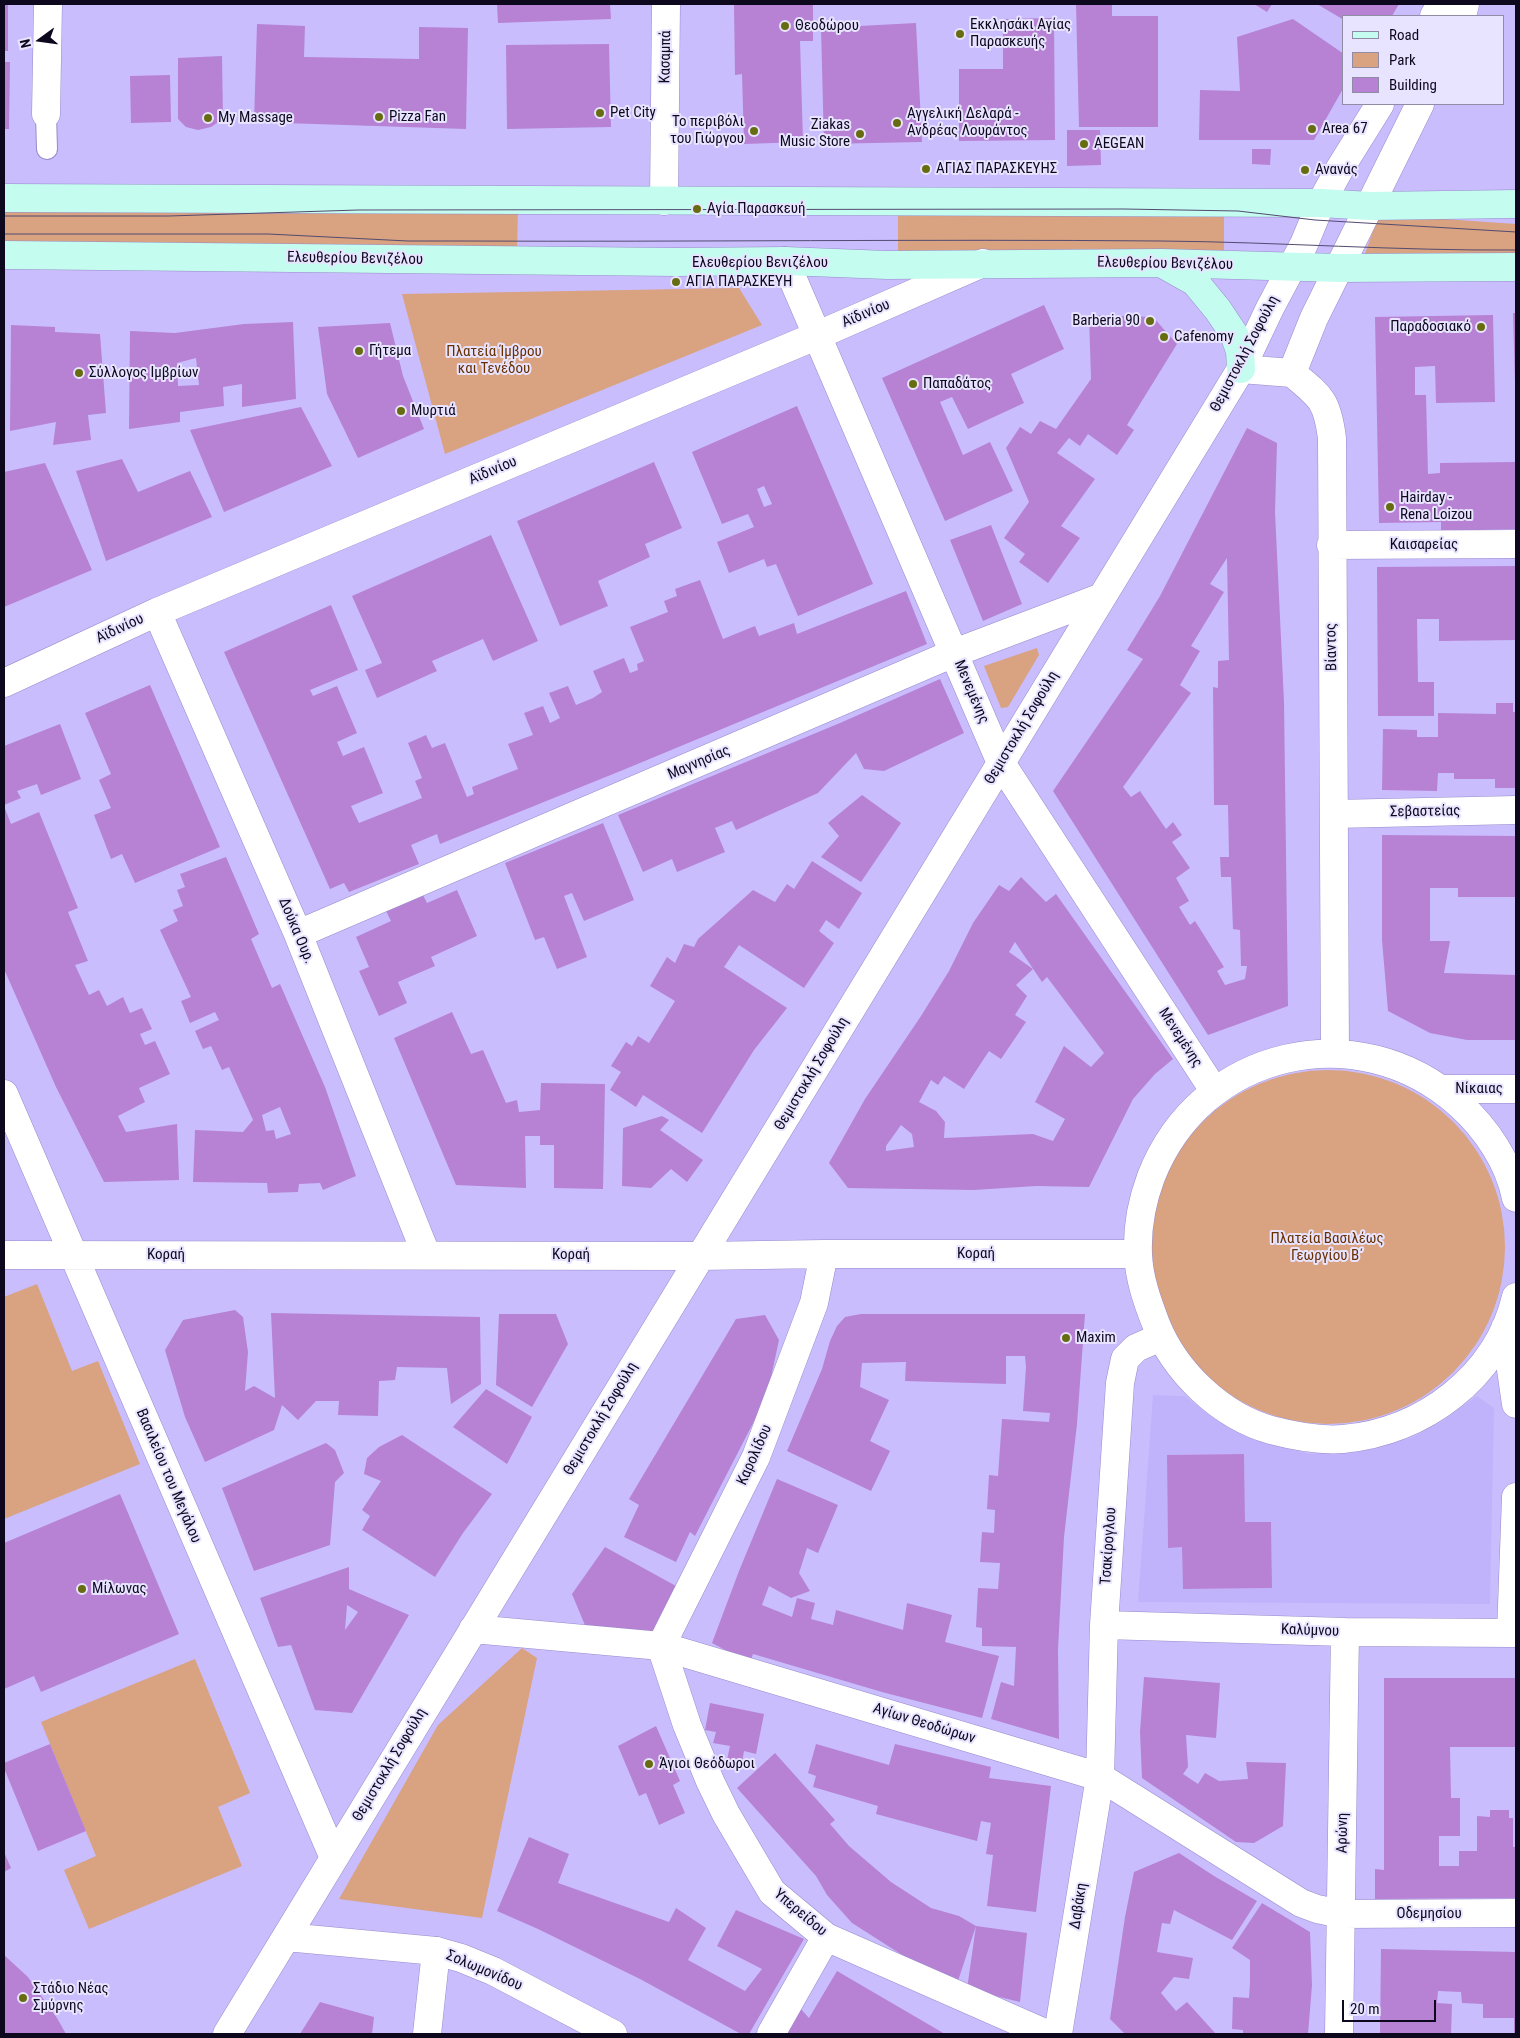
<!DOCTYPE html>
<html>
<head>
<meta charset="utf-8">
<style>
	body { margin:0 }
	#map { position:relative; width:1520px; height:2038px; overflow:hidden; background:#c9bdfe; font-family:"Roboto Condensed",sans-serif }
	canvas { display:block }
	.frame { position:absolute; inset:0; border:5px solid #0e081e; pointer-events:none }
	.legend { position:absolute; left:1342px; top:15px; width:162px; height:90px; box-sizing:border-box; background:#e8e4ff; border:1px solid #918ca5; margin:0; padding:6px 9px; list-style:none; font-size:15px; color:#0e081e }
	.legend li { display:flex; align-items:center; gap:10px; height:25px }
	.legend b { width:25px; border:1px solid #918ca5 }
	.north { position:absolute; left:15px; top:15px; width:50px; height:50px; -webkit-text-stroke:4px #e8e4ff; paint-order:stroke; rotate:256deg; font-size:14px; font-weight:700; line-height:20px; text-align:center; color:#0e081e }
	.north::after { content:''; display:block; margin:auto; width:18px; height:22px; background:#0e081e; clip-path:polygon(50% 0,100% 100%,50% 72%,0 100%) }
	.scale { position:absolute; left:1342px; top:2000px; width:94px; height:22px; box-sizing:border-box; border:2px solid #0e081e; border-top:0; padding-left:6px; font-size:15px; line-height:18px; white-space:nowrap; color:#0e081e; -webkit-text-stroke:4px #e8e4ff; paint-order:stroke }
</style>
</head>
<body>
<div id="map">
<canvas width="1520" height="2038"></canvas>
<div class="frame"></div>
<ul class="legend">
<li><b style="height:6px;background:#c4fcef"></b>Road</li>
<li><b style="height:14px;background:#d9a280"></b>Park</li>
<li><b style="height:14px;background:#b782d4"></b>Building</li>
</ul>
<div class="north">N</div>
<div class="scale">20 m</div>
</div>
<script>
const g = document.querySelector('canvas').getContext('2d');
g.lineJoin = 'round';
function fillPath(path, color) { g.fillStyle = color; g.fill(path, 'evenodd'); }
function stroke(path, color, width, dash) { g.strokeStyle = color; g.lineWidth = width; g.lineCap = dash ? 'butt' : 'round'; g.setLineDash(dash || []); g.stroke(path); }
function label(font, color, halo, rows, align = 'center') {
  g.font = font + ' "Roboto Condensed",sans-serif'; g.lineWidth = 4; g.setLineDash([]); g.textBaseline = 'middle'; g.strokeStyle = halo; g.fillStyle = color; for (const [text, x, y, turn = 0] of rows) {
    g.save(); g.translate(x, y); g.rotate((+turn || 0) * Math.PI / 180); g.textAlign = isNaN(turn) ? turn : align; if (halo) g.strokeText(text, 0, 0); g.fillText(text, 0, 0); g.restore();
  }
}
const built = new Path2D(`
	M1153,1395L1185,1396L1214,1419L1256,1440L1310,1454L1363,1450L1411,1438L1443,1421L1477,1396L1494,1408L1490,1604L1138,1602ZM1244,1454L1245,1522H1271L1272,1588L1183,1589L1182,1547H1168L1167,1455Z`);
const green = new Path2D(`
	M4,204L518,206L517,252L4,251Z
	M898,207H1224V262L898,257Z
	M1386,215L1516,224V262H1362L1378,217Z
	M739,288L762,325L445,454L402,294Z
	M1037,648L1039,655L1008,707L1001,708L984,666Z
	M1151 1247a177 177 0 1 1 354 0a177 177 0 1 1-354 0Z
	M37,1284L72,1371L98,1361L140,1464L4,1519V1297Z
	M522,1648L537,1658L482,1918L339,1899L438,1725Z
	M195,1659L250,1793L218,1807L242,1866L89,1929L64,1870L96,1856L41,1722Z`);
const building = new Path2D(`
	M4,4H8V51H4Z
	M497,4H610L611,19L498,23Z
	M734,4H813V41H800L803,142L744,144L742,74L735,75Z
	M1076,4H1112V16H1158V127H1079Z
	M1254,4H1272L1267,12Z
	M1317,4H1399L1392,16H1344V20Z
	M1054,18L1055,140L959,141V69H1003V19Z
	M1293,19L1344,54V87L1314,140H1199L1200,90L1240,91L1237,37Z
	M916,23L922,142L824,144L821,28Z
	M257,24L305,26L304,57L419,59V27L468,28L466,129L254,122Z
	M609,44L611,127L507,129L506,45Z
	M222,56L223,119L211,127L198,130L186,127L178,119V58Z
	M4,62H10L9,129H4Z
	M170,75L171,122L131,123L130,76Z
	M1067,130H1100L1101,165L1067,166Z
	M1252,149H1271L1270,165L1252,164Z
	M1044,305L1064,349L1011,374L1024,403L968,429L952,397L940,402L963,455L990,442L1013,491L945,521L882,378Z
	M1513,313H1516V383H1515Z
	M1089,315L1153,317L1177,344L1127,425L1134,430L1117,455L1088,434L1080,446L1069,438L1057,453L1095,479L1061,526L1080,538L1048,583L1019,562L1025,554L1004,538L1029,502L1006,448L1020,427L1031,434L1040,421L1056,429L1091,379Z
	M1493,315L1495,402L1436,403L1435,366L1415,367V395H1426L1428,474L1440,473V463L1516,462V529L1441,531V522L1379,523L1375,317Z
	M293,322L296,399L242,407V384L223,387L224,406L180,412V422L129,429L130,331L175,333L244,324ZM196,358L199,385L178,386L177,363Z
	M390,323L403,376L424,429L358,458L327,394L318,327Z
	M11,325L55,327V332L100,334L106,413L88,415L91,440L53,445L56,422L10,431Z
	M797,406L873,584L798,616L776,564L767,567L764,559L729,573L717,542L754,527L748,514L722,524L692,452ZM764,486L772,504L764,507L757,489Z
	M301,407L332,466L224,512L190,430Z
	M1247,428L1277,443L1275,512L1284,702L1288,1006L1208,1035L1053,791L1143,659L1127,650L1160,596ZM1227,558L1229,660L1218,661V688L1213,687L1214,805H1228L1229,857H1220L1221,877H1231L1233,929L1240,930L1241,966H1247L1245,979L1225,985L1217,971L1224,967L1195,921L1190,925L1179,907L1189,901L1176,878L1190,868L1172,842L1182,835L1173,822L1166,829L1140,791L1131,797L1123,787L1191,693L1180,685L1200,651L1191,646L1224,592L1210,584Z
	M122,459L138,492L190,471L212,517L106,561L76,471Z
	M654,462L682,528L645,544L650,557L598,581L608,606L560,626L517,521Z
	M45,463L92,570L4,607V472Z
	M991,525L1022,604L983,621L950,540Z
	M491,535L538,641L493,661L483,639L432,661L437,671L377,698L365,670L382,663L352,596Z
	M1516,566V640L1439,641V619H1417L1418,682H1434V716H1378L1377,567Z
	M700,580L723,639L755,626L759,636L794,623L797,634L906,591L927,644L623,770L440,844L437,834L411,845L419,864L349,892L344,883L330,889L224,652L331,605L358,670L310,690L313,696L337,686L357,733L337,742L343,756L364,747L383,793L351,806L359,823L422,798L415,781L422,778L408,743L426,735L432,748L445,743L467,797L474,794L472,787L518,769L508,744L533,735L524,713L543,706L550,723L560,718L549,693L568,686L576,705L593,698L602,692L593,671L624,658L630,673L638,670L637,664L644,661L630,627L668,612L664,601L677,596L675,589Z
	M940,679L964,733L884,771L864,769L856,753L818,793L736,830L732,821L715,828L725,852L677,872L672,859L643,872L618,815L840,723Z
	M150,685L220,847L135,883L122,854L111,859L94,815L111,808L99,780L111,774L85,713Z
	M1496,703H1513V712H1516V788H1495V779H1454V773H1438L1437,791L1382,790L1383,729L1417,730V737H1438V713L1496,714Z
	M60,724L81,779L41,795L37,784L17,791L21,798L4,805V746Z
	M862,795L901,823L861,882L821,857L839,836L828,823Z
	M4,806L11,824L39,812L78,908L68,912L88,961L75,965L89,995L99,990L107,1006L123,997L130,1013L142,1008L152,1029L140,1034L145,1045L155,1041L170,1074L139,1088L145,1102L118,1116L126,1132L177,1124L179,1180L104,1182L56,1087L4,969Z
	M603,823L634,900L584,921L572,893L564,896L587,957L557,969L544,937L535,940L505,863Z
	M1382,835L1516,836V897H1458V888H1430V941H1450L1444,973L1516,975V1040H1467L1430,1033L1388,1011L1382,940Z
	M226,857L259,934L251,939L272,988L280,984L325,1087L356,1176L323,1190L320,1183L299,1184L298,1192L268,1193L267,1183L193,1182L195,1130L243,1132L253,1120L229,1067L222,1070L211,1046L203,1049L195,1031L219,1020L215,1012L190,1023L181,1001L191,997L160,930L178,921L173,910L183,906L177,890L185,887L180,874ZM280,1107L291,1134L276,1139L274,1130L266,1131L262,1115Z
	M812,861L862,893L839,929L826,920L819,931L834,943L804,988L739,945L724,967L787,1008L754,1050L702,1133L643,1095L636,1107L610,1090L621,1072L611,1066L626,1042L632,1046L638,1036L649,1043L675,1001L650,986L667,957L675,963L684,944L694,947L698,939L753,890L775,902L787,884L794,889Z
	M1021,877L1046,902L1056,894L1173,1059L1155,1074L1133,1099L1089,1187L1036,1186L974,1190L848,1188L829,1163L865,1099L921,1016L949,971L973,923L999,885L1009,891ZM1015,942L1042,982L1047,977L1104,1053L1091,1067L1064,1046L1035,1102L1065,1119L1053,1141L1033,1134L944,1138L945,1122L936,1111L919,1102L931,1080L938,1085L944,1076L964,1089L989,1051L1001,1059L1026,1022L1015,1015L1027,996L1016,985L1033,969L1009,952ZM901,1125L912,1134L914,1147L886,1151V1146Z
	M457,890L477,936L431,957L435,966L398,982L407,1003L379,1016L359,971L369,967L356,937L391,921L386,911L423,895L427,903Z
	M452,1012L471,1054L483,1050L506,1103L517,1100L519,1112L540,1110L541,1083L605,1084L603,1189L554,1188V1145H540V1136H525L526,1188L456,1185L394,1038Z
	M662,1116L669,1120L660,1130L703,1160L687,1182L671,1169L651,1188L622,1186L623,1128Z
	M235,1310L243,1317L248,1352L245,1391L254,1386L275,1398L271,1313L480,1317L481,1384L451,1404L447,1368L397,1367L395,1380L379,1381L378,1416L338,1415L339,1401H316L298,1420L282,1405L274,1430L205,1462L185,1417L165,1350L183,1320Z
	M499,1314H556L568,1344L532,1407L496,1385Z
	M861,1314H1085L1077,1424L1064,1537L1058,1649L1059,1739L991,1719L1001,1682L1014,1686L1016,1647L982,1646V1628L976,1627L978,1588L998,1589L1000,1563L980,1562L982,1532L994,1533L995,1510L987,1509L989,1475L998,1476L1002,1419L1049,1422L1050,1413L1023,1411L1026,1367L1025,1356H1006V1384L905,1381L906,1362L862,1363L860,1387L889,1400L870,1441L890,1451L871,1491L787,1451L822,1369L830,1341L837,1326L845,1317Z
	M765,1315L779,1340L767,1396L695,1536L690,1532L676,1562L624,1537L639,1505L629,1499L736,1319Z
	M486,1389L532,1417L507,1464L453,1427Z
	M402,1435L492,1494L463,1533L435,1577L362,1530L370,1516L362,1510L381,1481L364,1474L367,1458L379,1447Z
	M326,1443L335,1450L344,1473L335,1482L330,1545L254,1571L222,1488Z
	M1244,1454L1245,1522H1271L1272,1588L1183,1589L1182,1547L1168,1548L1167,1455Z
	M777,1479L838,1505L818,1553L807,1548L799,1573L810,1591L791,1598L769,1586L762,1605L792,1617L797,1598L815,1603L811,1619L833,1625L836,1610L903,1630L907,1603L952,1615L945,1642L999,1656L982,1718L882,1692L753,1654L750,1663L712,1643L739,1571Z
	M120,1494L179,1634L41,1692L34,1676L4,1689V1543Z
	M605,1547L676,1586L655,1637L587,1630L572,1594Z
	M349,1567V1589L409,1615L352,1713L315,1710L291,1645L278,1647L260,1598ZM347,1605L358,1612L345,1630Z
	M1144,1677L1220,1683L1216,1738L1186,1735L1188,1767L1183,1774L1198,1784L1205,1773L1219,1781L1248,1779L1246,1762L1286,1763L1283,1826L1254,1843L1236,1842L1142,1778L1140,1732Z
	M1384,1678H1516V1747H1450L1451,1798H1460V1836H1439V1866H1459V1851H1477V1816L1490,1817V1810H1509V1818H1513V1847H1516V1898L1375,1899V1869L1384,1870Z
	M710,1703L764,1714L756,1754L744,1751L742,1763L727,1760L730,1746L713,1743L716,1732L705,1730Z
	M656,1726L680,1781L673,1785L685,1813L659,1825L646,1793L639,1796L618,1746Z
	M50,1744L86,1831L38,1851L4,1768V1763Z
	M816,1744L889,1765L895,1744L991,1767L989,1778L1051,1786L1036,1912L987,1906L993,1855L986,1854L991,1823L981,1821L977,1841L876,1814L878,1806L813,1787L816,1776L808,1773Z
	M775,1753L835,1820L830,1824L849,1846L891,1882L931,1908L959,1916L976,1926L957,1984L907,1958L852,1923L827,1895L816,1876L737,1788Z
	M529,1837L569,1854L558,1883L669,1922L676,1908L706,1928L688,1960L745,1991L762,1969L717,1946L736,1910L804,1939L749,2034H741L640,1979L538,1929L497,1911Z
	M4,1852L11,1868L4,1872Z
	M1179,1853L1214,1876L1257,1901L1232,1940L1174,1910L1170,1924L1162,1923L1157,1952L1193,1958L1189,1979L1174,1977L1161,1993L1176,2011L1187,2002L1216,2034H1125L1110,2019L1125,1917L1134,1872Z
	M1262,1903L1310,1932L1312,1985L1308,2034H1243V2030L1232,2029L1233,1997L1249,1998L1250,1982V1960L1232,1948Z
	M976,1926L1027,1933L1020,2002L967,1989Z
	M1381,1949L1516,1952V2034H1514V2018H1483V2004L1462,2003L1461,1992L1438,1991L1437,2003L1452,2004L1451,2034H1380Z
	M4,1955L28,1977L57,2018L66,2034H4Z
	M837,1971L945,2034H783L800,2008L809,2018Z
	M320,2002L374,2017L372,2034H300Z`);
const pedestrian = new Path2D(`
	M46,114L47,149`);
const minor = new Path2D(`
	M1434,16L1439,8L1445,4
	M1462,16L1465,4
	M46,114L48,4
	M664,201L666,4
	M785,261L1001,763L1215,1092
	M1241,369L1292,373
	M1292,373C1321,397 1327,400 1332,438L1335,1053
	M1292,373L1314,318L1420,104
	M1331,545L1516,544
	M157,612L298,934L426,1254
	M4,683L157,612L816,336L983,263
	M1334,814L1516,810
	M298,934L954,653L1102,597
	M1442,1089H1516
	M4,1094L334,1858
	M1516,1198C1509,1162 1486,1128 1459,1104C1358,1014 1201,1049 1151,1177C1142,1201 1137,1229 1138,1254C1139,1278 1147,1301 1156,1324C1175,1372 1221,1416 1271,1430C1294,1436 1319,1441 1343,1439C1423,1432 1497,1377 1516,1297
	M824,1254L814,1303L756,1457L661,1646L687,1725L710,1781L726,1814L772,1892L826,1937L1047,2034
	M4,1255L700,1256L824,1254H1138
	M1505,1328L1516,1404
	M1104,1625L1345,1632L1516,1633
	M473,1629L661,1646L1100,1777L1301,1903L1317,1909L1342,1914L1516,1913
	M1511,1633L1516,1497
	M286,1937L436,1951L461,1958L493,1971L613,2034
	M227,2034L1241,369L1270,308L1304,244L1321,203L1339,170L1380,104
	M771,2034L826,1937
	M1058,2034L1100,1777L1104,1625L1120,1383L1125,1359L1136,1348L1161,1337
	M1339,2034L1345,1632`);
const tertiary = new Path2D(`
	M427,2034L436,1951`);
const secondary = new Path2D(`
	M4,198L1321,203L1370,206L1516,204
	M4,255L676,262L785,261L887,265L1162,263L1340,268L1516,267
	M1163,264L1195,282L1218,310L1234,334L1240,351L1241,369`);
const tram = new Path2D(`
	M4,216H169L358,210L1124,209L1238,211L1315,220L1516,232
	M4,234H268L408,241H460C694,242 927,239 1161,241C1279,242 1398,251 1516,250`);
const markers = [
	[785,26,5,"#676c10"],
	[960,34,5,"#676c10"],
	[600,113,5,"#676c10"],
	[379,117,5,"#676c10"],
	[208,118,5,"#676c10"],
	[897,123,5,"#676c10"],
	[1312,129,5,"#676c10"],
	[754,131,5,"#676c10"],
	[860,134,5,"#676c10"],
	[1084,144,5,"#676c10"],
	[926,169,5,"#676c10"],
	[1305,170,5,"#676c10"],
	[697,209,5,"#676c10"],
	[676,282,5,"#676c10"],
	[1150,321,5,"#676c10"],
	[1481,327,5,"#676c10"],
	[1164,337,5,"#676c10"],
	[359,351,5,"#676c10"],
	[79,373,5,"#676c10"],
	[913,384,5,"#676c10"],
	[401,411,5,"#676c10"],
	[1390,507,5,"#676c10"],
	[1066,1338,5,"#676c10"],
	[82,1589,5,"#676c10"],
	[649,1764,5,"#676c10"],
	[23,1998,5,"#676c10"]
];
const poiNames = [
	["Εκκλησάκι Αγίας",970,25],
	["Παρασκευής",970,42],
	["Θεοδώρου",795,26],
	["Pet City",610,113],
	["Αγγελική Δελαρά -",907,114],
	["Ανδρέας Λουράντος",907,131],
	["Pizza Fan",389,117],
	["My Massage",218,118],
	["Το περιβόλι",744,122,"right"],
	["του Γιώργου",744,139,"right"],
	["Ziakas",850,125,"right"],
	["Music Store",850,142,"right"],
	["Area 67",1322,129],
	["AEGEAN",1094,144],
	["ΑΓΙΑΣ ΠΑΡΑΣΚΕΥΗΣ",936,169],
	["Ανανάς",1315,170],
	["Αγία Παρασκευή",707,209],
	["ΑΓΙΑ ΠΑΡΑΣΚΕΥΗ",686,282],
	["Barberia 90",1140,321,"right"],
	["Παραδοσιακό",1471,327,"right"],
	["Cafenomy",1174,337],
	["Γήτεμα",369,351],
	["Σύλλογος Ιμβρίων",89,373],
	["Παπαδάτος",923,384],
	["Μυρτιά",411,411],
	["Hairday -",1400,498],
	["Rena Loizou",1400,515],
	["Maxim",1076,1338],
	["Μίλωνας",92,1589],
	["Άγιοι Θεόδωροι",659,1764],
	["Στάδιο Νέας",33,1989],
	["Σμύρνης",33,2006]
];
const streetNames = [
	["Κασαμπά",666,57,-89],
	["Ελευθερίου Βενιζέλου",355,259,1],
	["Ελευθερίου Βενιζέλου",760,263],
	["Ελευθερίου Βενιζέλου",1165,264,1],
	["Αϊδινίου",866,314,-23],
	["Θεμιστοκλή Σοφούλη",1245,354,-62],
	["Αϊδινίου",493,471,-23],
	["Καισαρείας",1424,545],
	["Αϊδινίου",120,629,-25],
	["Βίαντος",1332,647,-91],
	["Μενεμένης",971,692,67],
	["Θεμιστοκλή Σοφούλη",1022,728,-59],
	["Μαγνησίας",699,763,-23],
	["Σεβαστείας",1425,812,-1],
	["Δούκα Ουρ.",296,931,67],
	["Μενεμένης",1180,1038,57],
	["Θεμιστοκλή Σοφούλη",812,1074,-59],
	["Νίκαιας",1479,1089],
	["Κοραή",976,1254],
	["Κοραή",166,1255],
	["Κοραή",571,1255],
	["Θεμιστοκλή Σοφούλη",601,1419,-59],
	["Καρολίδου",755,1455,-66],
	["Βασιλείου του Μεγάλου",168,1476,67],
	["Τσακίρογλου",1109,1546,-86],
	["Καλύμνου",1310,1631,2],
	["Αγίων Θεοδώρων",924,1724,17],
	["Θεμιστοκλή Σοφούλη",390,1765,-59],
	["Αρώνη",1343,1833,-89],
	["Δαβάκη",1079,1906,-81],
	["Υπερείδου",800,1913,40],
	["Οδεμησίου",1429,1914],
	["Σολωμονίδου",484,1971,23]
];
const parkNames = [
	["Πλατεία Ίμβρου",494,352],
	["και Τενέδου",494,369],
	["Πλατεία Βασιλέως",1327,1239],
	["Γεωργίου Β΄",1327,1256]
];
fillPath(built, '#c1b3fb');
fillPath(green, '#d9a280');
fillPath(building, '#b782d4');
stroke(pedestrian, '#988bca', 22);
stroke(minor, '#988bca', 29);
stroke(tertiary, '#988bca', 29);
stroke(secondary, '#988bca', 29);
stroke(pedestrian, '#fff', 20);
stroke(minor, '#fff', 28);
stroke(tertiary, '#fff', 28);
stroke(secondary, '#c4fcef', 28);
stroke(tram, '#534b70', 1);
for (const [x, y, r, color] of markers) { const dot = new Path2D(); dot.arc(x, y, r, 0, 2 * Math.PI); g.fillStyle = color; g.fill(dot); stroke(dot, '#e8e4ff', 2); }
label('15px', '#0e081e', '#e8e4ff', poiNames, 'left');
label('15px', '#0e081e', '#e8e4ff', streetNames);
label('15px', '#673001', '#e8e4ff', parkNames);
</script>
</body>
</html>
